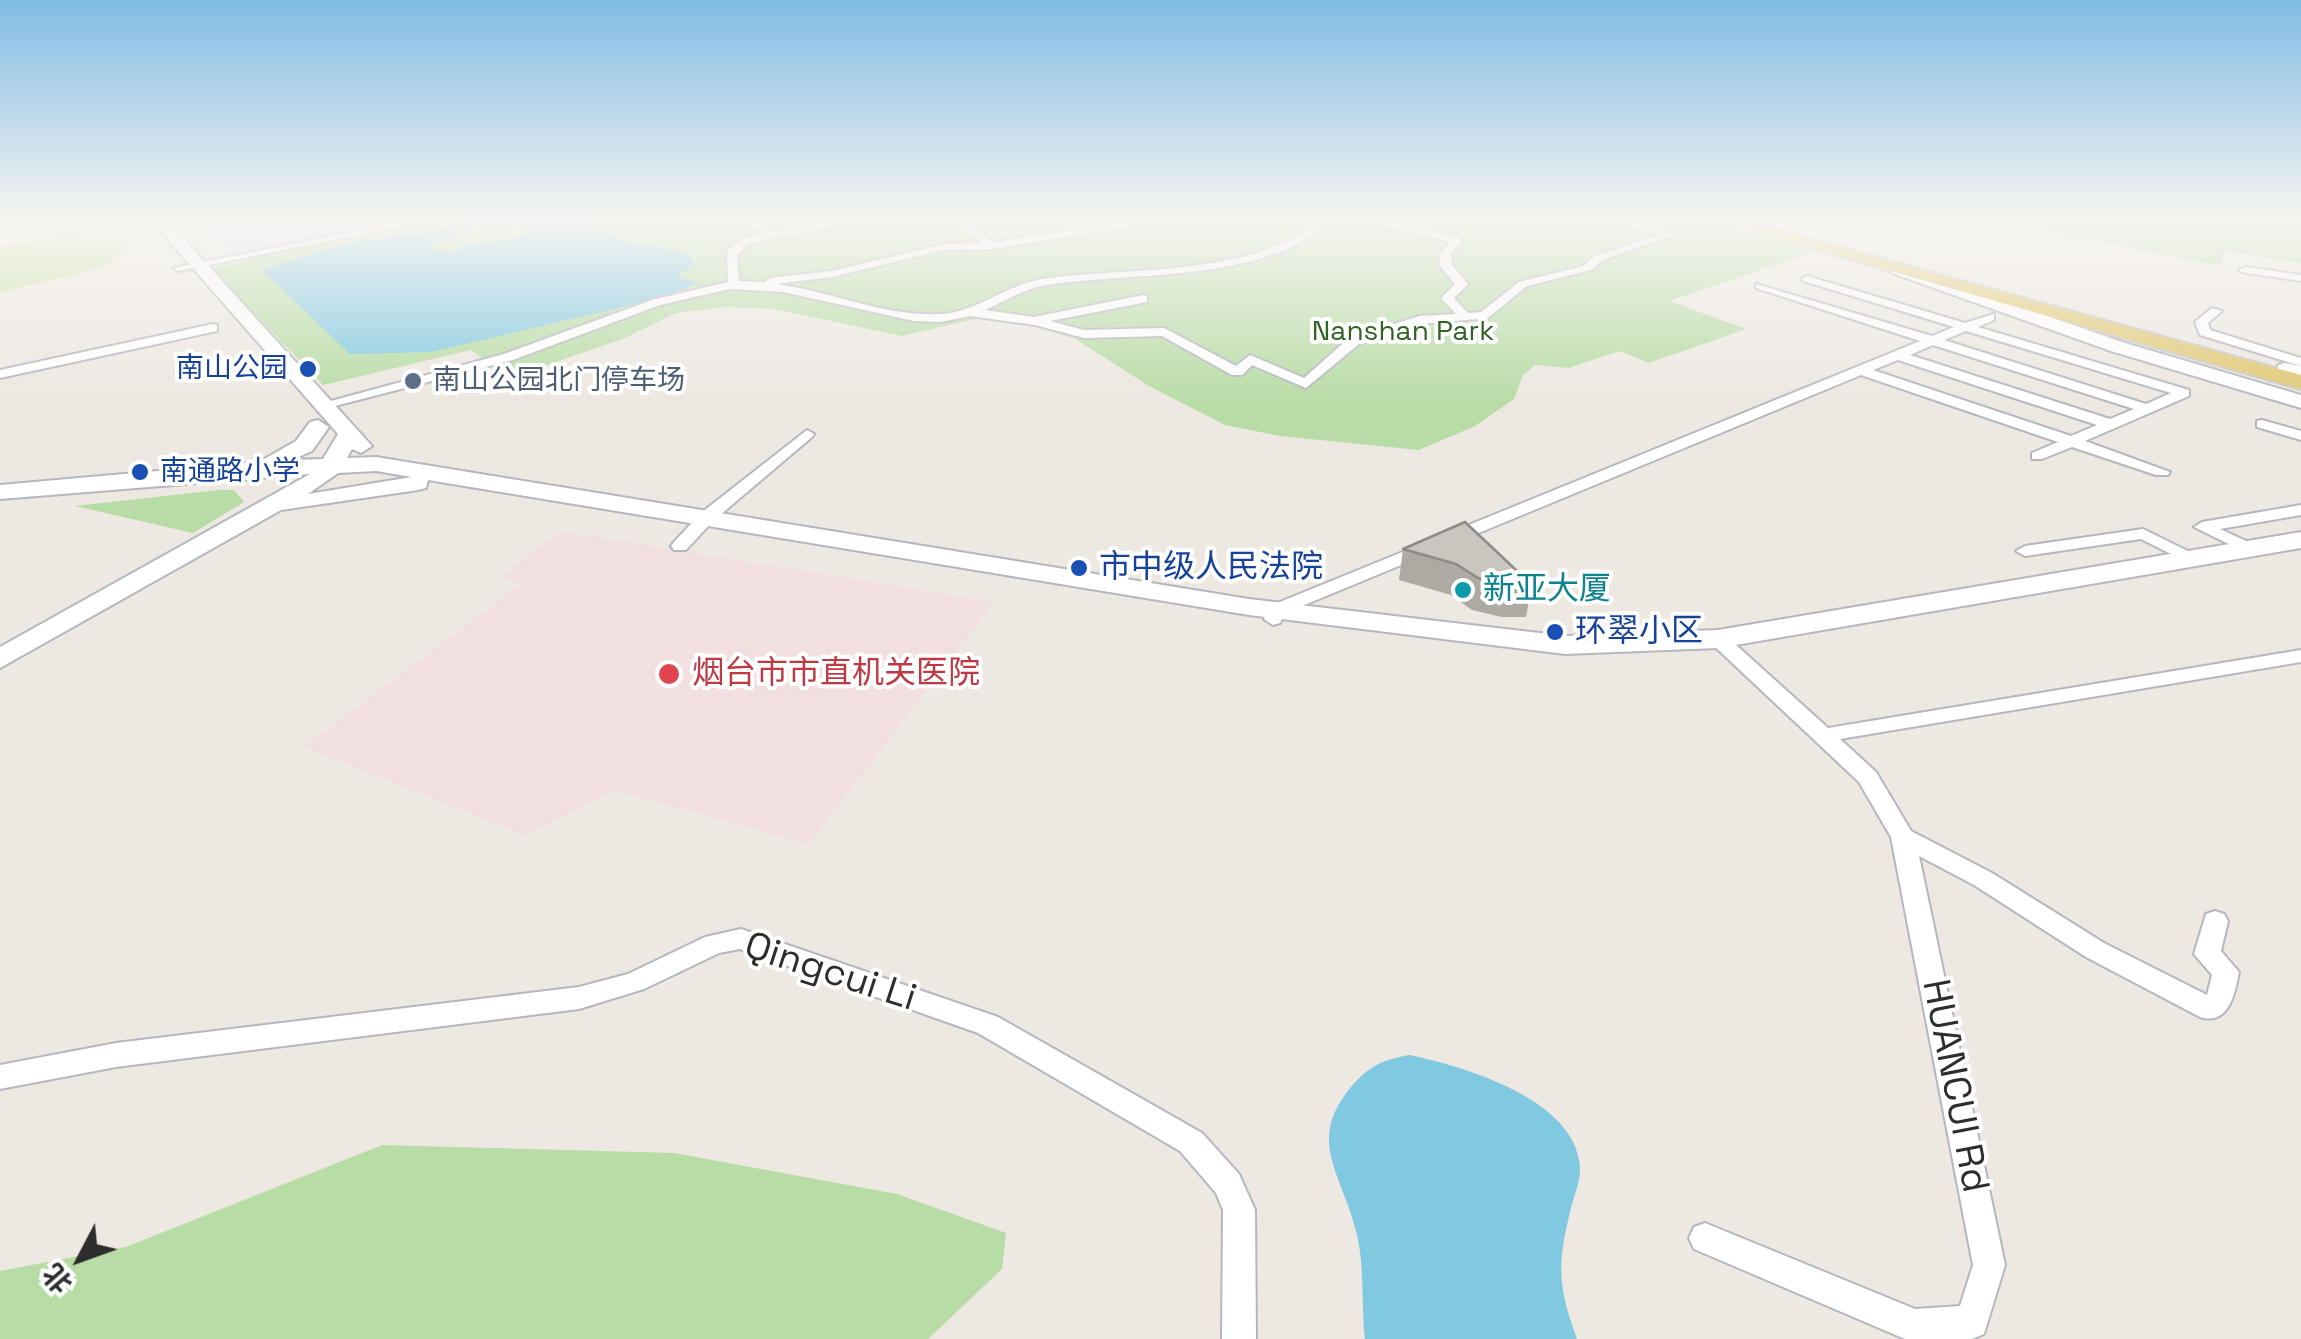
<!DOCTYPE html>
<html>
<head>
<meta charset="utf-8">
<style>
	body { margin:0 }
	#map { position:relative; width:2301px; height:1339px; overflow:hidden; background:#ede8e1; font-family:"Space Grotesk","Noto Sans SC",sans-serif }
	canvas { display:block }
	.north { position:absolute; left:30px; top:1209px; width:100px; height:100px; -webkit-text-stroke:8px #fff; paint-order:stroke; rotate:229deg; font-size:28px; font-weight:700; line-height:40px; text-align:center; color:#2d2d2d }
	.north::after { content:''; display:block; margin:auto; width:35px; height:45px; background:#2d2d2d; clip-path:polygon(50% 0,100% 100%,50% 72%,0 100%) }
</style>
</head>
<body>
<div id="map">
<canvas width="2301" height="1339"></canvas>
<div class="north">北</div>
</div>
<script>
const g = document.querySelector('canvas').getContext('2d');
g.lineJoin = 'round';
function fillPath(path, color) { g.fillStyle = color; g.fill(path, 'evenodd'); }
function stroke(path, color, width, dash) { g.strokeStyle = color; g.lineWidth = width; g.lineCap = dash ? 'butt' : 'round'; g.setLineDash(dash || []); g.stroke(path); }
function label(font, color, halo, rows, align = 'center') {
  g.font = font + ' "Space Grotesk","Noto Sans SC",sans-serif'; g.lineWidth = 8; g.setLineDash([]); g.textBaseline = 'middle'; g.strokeStyle = halo; g.fillStyle = color; for (const [text, x, y, turn = 0] of rows) {
    g.save(); g.translate(x, y); g.rotate((+turn || 0) * Math.PI / 180); g.textAlign = isNaN(turn) ? turn : align; if (halo) g.strokeText(text, 0, 0); g.fillText(text, 0, 0); g.restore();
  }
}
const industrial = new Path2D(`
	M193,218H422L226,255Z`);
const medical = new Path2D(`
	M560,531L994,602L809,844L616,791L524,835L304,747L521,584L500,578Z`);
const green = new Path2D(`
	M448,218H1691L1815,251L1670,301L1746,329L1649,363L1620,351L1569,368L1535,365L1523,375L1514,399L1475,426L1419,450L1280,436L1225,425L1149,386L1074,338L1020,322L975,319L902,336L774,309L727,307L676,313L625,338L510,378L471,350L323,385L211,268L252,260L249,256Z
	M1982,218H2301V263L2223,251L2221,266Z
	M219,490H234L244,502L193,533L75,506Z
	M382,1145L674,1153L897,1194L1006,1233L1002,1269L928,1339H0V1271L126,1247Z`);
const pitch = new Path2D(`
	M64,236L117,240L127,249L103,268L0,292V246Z`);
const water = new Path2D(`
	M579,218L606,227L618,239L689,254L695,266L680,273L679,278L698,282L652,305L635,304L431,352L350,354L262,270L350,242L423,233L472,220ZM502,223L527,230L517,238L463,245L454,254L431,250L436,242L466,234L469,228Z
	M1409,1055C1463,1066 1576,1099 1580,1167C1581,1181 1573,1198 1570,1212C1557,1265 1558,1287 1577,1339H1365C1361,1304 1365,1264 1356,1231C1342,1173 1306,1141 1351,1087C1369,1066 1382,1060 1409,1055Z`);
const street = new Path2D(`
	M422,218H444L179,271L173,268Z
	M738,218H751L774,232L845,218H867L749,244L737,254L739,281L765,282L770,278L832,271L944,244L981,243L951,218H963L994,242L1135,220L1257,218L1135,226L992,249L944,250L832,277L776,284C831,291 884,317 941,314C977,312 1006,285 1042,279C1129,266 1250,279 1322,218H1333C1266,286 1129,270 1042,286C1022,290 1003,302 985,310L1034,317L1143,295L1147,296V302L1050,321L1084,330L1164,328L1236,366L1250,355L1304,378L1349,338L1420,316L1456,314L1441,298L1455,284L1440,266L1439,254L1450,242L1353,218H1373L1461,238L1462,240L1451,254L1452,265L1468,284L1454,298L1468,313L1481,312L1519,282L1583,266L1595,256L1658,235L1627,225L1630,218H1642L1638,222L1674,235L1603,260L1591,270L1527,286L1488,318L1421,324L1359,344L1306,388L1252,365L1242,375H1232L1162,336L1084,338L1035,325L970,316L941,322L914,321L783,292L730,289L660,305L513,360L327,408L320,404L504,354L652,300L728,282L727,251L741,239L763,234Z
	M2245,267L2301,275V281L2241,272L2239,270Z
	M1807,276L1965,323L1994,314V320L1978,327L2189,390V396L2085,441L2170,472L2168,475H2156L2072,447L2042,459H2032V453L2058,442L1861,375L1285,613L1280,623L1273,625L1264,619L1270,606L1920,341L1756,288V284L1932,336L1954,327L1803,281L1801,279ZM1966,331L2171,393L2146,404L1944,340ZM1933,345L2134,409L2110,419L1910,355ZM1898,360L2097,425L2071,436L1873,370Z
	M2212,308L2222,311L2208,323L2210,330L2301,358V366L2200,335L2195,322Z
	M213,324L217,325V331L0,378V370Z
	M2262,420L2301,431V440L2257,427V421Z
	M807,430L814,434L812,437L713,521L686,550H674L671,546L674,542L701,513Z
	M2301,505V515L2220,529L2257,546L2260,550L2251,555L2194,527L2202,522Z
	M2143,529L2206,560L2203,564H2191L2141,539L2025,556L2016,551L2025,546Z
	M1718,633L1725,635L1828,728L2301,650V662L1840,739L1876,772L1911,831L1992,873L2104,943L2207,995L2212,975L2194,954L2206,914L2215,911L2224,914L2228,921L2221,951L2239,972C2235,993 2229,1026 2200,1017L2086,957L1974,885L1919,856L2005,1265L1984,1334L1972,1339H1905L1694,1249L1689,1238L1694,1227L1705,1223L1915,1309L1960,1306L1973,1265L1891,837L1859,782L1711,643L1708,639Z
	M741,929L998,1017L1202,1133L1239,1174L1255,1210L1256,1339H1222L1223,1210L1216,1193L1180,1151L978,1033L740,949L719,953L644,989L579,1009L116,1067L0,1089V1065L116,1043L579,987L628,974L705,937Z`);
const secondary = new Path2D(`
	M149,218H165L372,446L361,453L352,449L347,458L376,457L1249,599L1565,636L1718,630L2301,532V548L1718,648L1565,654L1249,615L428,480L426,488L418,490L281,510L0,668V647L310,474L0,499V485L259,462L296,441L310,422L318,420L329,427L312,451L292,460L323,459L338,434ZM376,471L412,477L308,494L338,473Z
	M1898,264L2125,343L2301,395V408L2111,351L1892,273V265Z
	M2285,363L2301,366V378L2278,373V365Z`);
const primary = new Path2D(`
	M1707,218H1735L2301,375V389Z`);
const wall = new Path2D(`
	M1403,549L1532,585L1526,617H1502L1472,610L1451,595L1399,580Z`);
const building = new Path2D(`
	M1465,522L1532,585L1509,586L1478,578L1456,564L1403,549Z`);
const markers = [
	[308,369,10,"#1a4fb4"],
	[413,381,10,"#5c6f8a"],
	[140,472,10,"#1a4fb4"],
	[1079,568,10,"#1a4fb4"],
	[1463,590,10,"#0f9aa8"],
	[1555,632,10,"#1a4fb4"],
	[669,674,12,"#e0444e"]
];
const farParknames = [
	["Nanshan Park",1403,332]
];
const farTransitnames = [
	["南山公园",288,369],
	["南通路小学",160,472,"left"]
];
const farServicenames = [
	["南山公园北门停车场",433,381]
];
const transitNames = [
	["市中级人民法院",1099,568],
	["环翠小区",1575,632]
];
const cultureNames = [
	["新亚大厦",1483,590]
];
const healthNames = [
	["烟台市市直机关医院",692,674]
];
const nearStreetnames = [
	["Qingcui Li",830,973,18],
	["HUANCUI Rd",1954,1086,79]
];
fillPath(industrial, '#e2e1e6');
fillPath(medical, '#f2e0e1');
fillPath(green, '#b7dca5');
fillPath(pitch, '#c7e2a2');
fillPath(water, '#81c8e1');
stroke(street, '#b5b7bf', 4);
stroke(secondary, '#b5b7bf', 4);
stroke(primary, '#c8c8c8', 4);
fillPath(street, '#fff');
fillPath(secondary, '#fff');
fillPath(primary, '#e1c872');
fillPath(wall, '#adaaa4');
fillPath(building, '#c9c6bf');
stroke(building, '#8d8b86', 2.5);
const sky = g.createLinearGradient(0, 0, 0, 406);
sky.addColorStop(0, '#7fbce5');
sky.addColorStop(0.54, '#f7f5f2');
sky.addColorStop(1, '#f7f5f200');
g.fillStyle = sky;
g.fillRect(0, 0, 2301, 406);
for (const [x, y, r, color] of markers) { const dot = new Path2D(); dot.arc(x, y, r, 0, 2 * Math.PI); g.fillStyle = color; g.fill(dot); stroke(dot, '#fff', 4); }
label('28px', '#316324', '#fff', farParknames);
label('28px', '#164399', '#fff', farTransitnames, 'right');
label('28px', '#4e5e75', '#fff', farServicenames, 'left');
label('32px', '#164399', '#fff', transitNames, 'left');
label('32px', '#0d838f', '#fff', cultureNames, 'left');
label('32px', '#be3a42', '#fff', healthNames, 'left');
label('38px', '#2d2d2d', '#fff', nearStreetnames);
</script>
</body>
</html>
